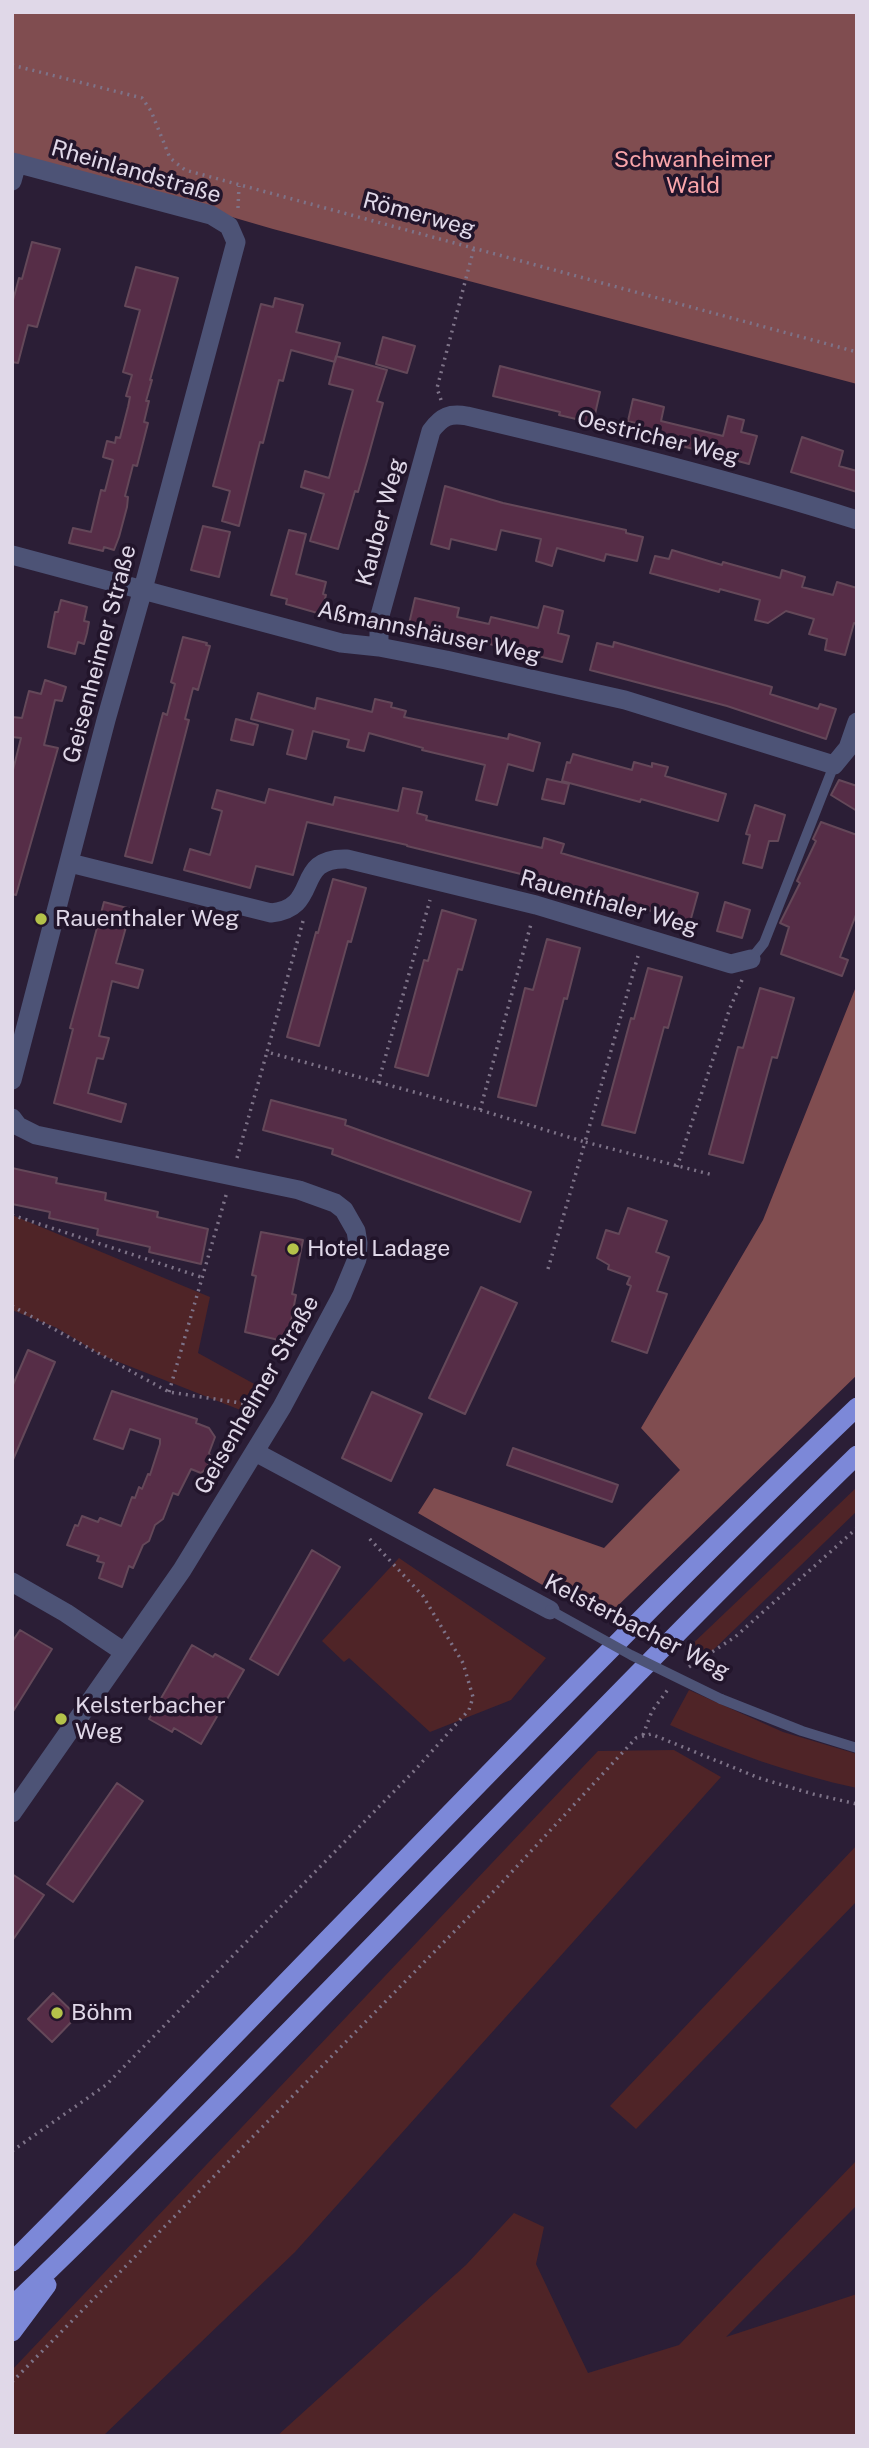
<!DOCTYPE html>
<html>
<head>
<meta charset="utf-8">
<style>
	body { margin:0 }
	#map { position:relative; width:869px; height:2448px; overflow:hidden; background:#2b1e36; font-family:"Public Sans",sans-serif }
	canvas { display:block }
	.frame { position:absolute; inset:0; border:14px solid #e0d8e8; pointer-events:none }
</style>
</head>
<body>
<div id="map">
<canvas width="869" height="2448"></canvas>
<div class="frame"></div>
</div>
<script>
const g = document.querySelector('canvas').getContext('2d');
g.lineJoin = 'round';
function fillPath(path, color) { g.fillStyle = color; g.fill(path, 'evenodd'); }
function stroke(path, color, width, dash) { g.strokeStyle = color; g.lineWidth = width; g.lineCap = dash ? 'butt' : 'round'; g.setLineDash(dash || []); g.stroke(path); }
function label(font, color, halo, rows, align = 'center') {
  g.font = font + ' "Public Sans",sans-serif'; g.lineWidth = 7; g.setLineDash([]); g.textBaseline = 'middle'; g.strokeStyle = halo; g.fillStyle = color; for (const [text, x, y, turn = 0] of rows) {
    g.save(); g.translate(x, y); g.rotate((+turn || 0) * Math.PI / 180); g.textAlign = isNaN(turn) ? turn : align; if (halo) g.strokeText(text, 0, 0); g.fillText(text, 0, 0); g.restore();
  }
}
const green = new Path2D(`
	M12,1215L210,1297L198,1353L267,1391L253,1415L101,1355L57,1328L12,1310Z
	M857,1487V1511L710,1653L685,1651Z
	M399,1558L546,1658L511,1700L430,1732L349,1658L344,1662L322,1641Z
	M689,1690L783,1732L857,1754V1788C792,1774 730,1752 670,1725Z
	M674,1750L721,1777L295,2252L103,2436H12V2370L598,1751Z
	M857,1845V1901L636,2129L610,2106Z
	M857,2160V2205L726,2337L857,2294V2436H277L466,2265L514,2213L544,2227L536,2264L588,2373L679,2345Z`);
const forest = new Path2D(`
	M12,12H857V384L273,229L12,153Z
	M857,984V1375L603,1620L418,1513L434,1488L604,1548L680,1470L641,1428L763,1220Z`);
const building = new Path2D(`
	M32,242L60,249L37,327L28,325L18,363L12,362V304L19,278L22,279Z
	M136,267L178,278L150,380H152L146,401H149L144,422L148,423L137,466L133,465L125,496L128,497L127,507L119,537L114,550L104,547L103,551L69,543L73,528L91,532L101,490L105,491L113,460L103,457L107,441L115,443L116,437L120,438L128,407L130,397L126,396L132,375L123,372L140,310L125,306Z
	M275,298L303,305L296,332L340,343L335,362L291,350L283,381L279,380L263,443L260,442L239,526L222,521L230,491L213,486L261,304L273,307Z
	M383,337L415,346L407,373L376,364Z
	M336,356L387,370L377,401L383,403L367,461L358,492L355,491L338,549L310,541L324,494L301,487L305,471L329,478L341,433L353,390L329,384Z
	M500,366L600,392L593,423L559,415L560,412L493,396Z
	M633,399L664,407L661,421L723,436L728,416L744,420L741,432L757,436L749,464L637,434L639,424L628,421Z
	M802,437L843,451L839,466L857,471V492L791,472Z
	M445,486L503,503L626,530V533L643,537L637,561L606,554L604,561L557,548L552,566L536,561L541,539L501,530L496,550L451,539L449,549L431,544Z
	M203,526L230,532L219,577L191,570Z
	M289,530L306,534L296,574L326,582L323,594L326,595L321,614L286,604L287,599L271,595Z
	M672,550L722,565L723,562L780,578L782,570L805,577L802,587L833,595L837,582L857,588V624L854,623L845,655L825,650L827,639L809,634L814,619L786,611L768,623L755,620L760,600L720,589L719,592L650,573L655,556L669,559Z
	M415,598L459,608L457,617L489,624L491,617L538,628L544,606L563,611L558,633L569,636L562,662L409,624Z
	M61,600L87,607L84,621L89,622L87,633L84,644L78,642L75,654L48,647L55,612H58Z
	M183,637L207,643L206,645L210,646L198,690L193,688L185,719L189,720L152,863L125,856L163,713L167,715L175,684L171,682Z
	M614,642L772,687L770,694L818,709L820,704L836,709L826,739L727,706L590,670L597,643L613,647Z
	M45,680L66,687L62,701L55,700L44,745L58,748L16,895L12,894V774L21,738L12,737V717L22,718L29,691L41,694Z
	M258,693L315,709L317,698L372,712L375,699L392,703L391,707L406,711L404,717L508,739L509,734L540,743L533,771L508,764L497,805L476,800L485,765L422,750L423,748L369,733L364,751L347,747L349,740L313,731L306,759L287,754L293,730L251,719Z
	M236,719L258,725L253,745L231,740Z
	M573,754L632,770L634,762L652,767V763L668,767L665,776L726,794L718,821L641,799L640,802L562,781L567,762L570,763Z
	M547,779L569,784L564,804L542,799Z
	M839,780L857,786V811L831,795Z
	M403,788L422,792L417,813L427,816L426,820L542,848L544,838L564,844L561,853L698,893L690,922L533,877L407,846V845L307,822L293,875L256,866L250,888L184,870L190,849L210,855L222,811L212,808L217,790L265,803L269,789L333,805L335,797L398,811Z
	M755,805L785,815L778,841H769L762,868L743,863L750,835L746,834Z
	M821,822L857,835V912L840,957L848,960L842,976L781,954L789,927L780,923L800,883L797,881L816,841L813,839Z
	M333,879L366,888L351,942L348,941L319,1046L287,1037L316,932L318,933Z
	M104,902L131,909L116,963L143,970L138,988L112,981L99,1036L109,1038L103,1059L97,1058L88,1093L126,1104L121,1122L54,1103L73,1029L70,1028Z
	M725,902L750,910L742,938L717,931Z
	M442,910L476,920L462,970L458,969L428,1076L395,1067L424,960L428,961Z
	M547,939L580,948L567,999L564,998L536,1106L498,1097L525,988L533,990Z
	M648,968L682,977L668,1028L664,1027L635,1133L602,1125L631,1018L634,1019Z
	M760,988L794,998L777,1058L772,1057L743,1163L709,1154L738,1047L743,1048Z
	M271,1100L346,1120L345,1125L531,1192L520,1222L332,1154L333,1149L263,1130Z
	M12,1168L57,1178L56,1183L106,1193L105,1200L158,1212L157,1217L208,1229L201,1264L149,1252L150,1247L97,1235L98,1229L49,1218L50,1212L12,1204Z
	M628,1208L667,1221L656,1252L669,1257L657,1291L667,1294L647,1353L612,1341L631,1286L627,1284L630,1277L608,1269L609,1265L597,1258L606,1230L619,1234Z
	M261,1232L303,1240L292,1294L296,1295L287,1342L245,1332L256,1276L252,1275Z
	M481,1287L517,1303L465,1414L429,1398Z
	M28,1350L55,1362L12,1462V1387Z
	M112,1391L197,1419L196,1423L209,1428L215,1437L209,1453L211,1458L207,1468L201,1473L191,1469L178,1495L173,1493L163,1519L155,1525L149,1541L143,1545L133,1568L129,1566L122,1587L99,1578L104,1563L97,1561L99,1556L67,1545L75,1525L78,1526L82,1516L98,1522L100,1518L121,1526L132,1497L135,1498L139,1487L142,1489L148,1474L150,1475L160,1444V1439L130,1429L123,1449L94,1439Z
	M372,1392L422,1414L391,1481L342,1458Z
	M513,1448L618,1485L612,1502L507,1465Z
	M312,1550L340,1567L278,1675L250,1659Z
	M20,1630L52,1649L12,1713V1642Z
	M192,1645L213,1657L215,1654L244,1670L201,1744L174,1728L172,1732L149,1719Z
	M117,1783L143,1801L73,1902L47,1884Z
	M12,1874L44,1895L12,1941Z
	M53,1993L77,2016L52,2042L28,2019Z`);
const path = new Path2D(`
	M12,65L142,98L151,111L170,158L185,170L857,352
	M238,208L239,186
	M441,400L437,388L474,248
	M303,921L267,1052L480,1110L585,1142L638,956
	M378,1083L430,900
	M480,1110L531,924
	M237,1158L267,1052
	M677,1167L730,1008L742,980
	M12,1215L204,1278
	M548,1269L585,1142L713,1175
	M12,1306L169,1392L260,1406
	M169,1392L227,1192
	M689,1667L735,1637L857,1528
	M643,1735L652,1711L669,1688
	M12,2151L106,2085L415,1770L469,1710L473,1697L463,1663L423,1596L367,1536
	M12,2382L494,1891L636,1738L651,1734L759,1778L813,1794L857,1804`);
const service = new Path2D(`
	M751,959L764,943L834,765
	M721,1699L802,1731L857,1748`);
const minor = new Path2D(`
	M12,162L211,215L229,226L236,242L143,589L106,720L12,1080
	M12,181L17,163
	M12,555L341,643L379,647L446,660L625,700L834,765L848,748L857,722
	M379,647V619L431,431C442,416 450,413 467,416C599,447 728,479 857,520
	M70,863L271,913C322,908 292,857 347,859L536,905L731,964L751,959
	M12,1118L18,1126L36,1135L299,1190L335,1203L344,1210L356,1231L358,1243L357,1259L342,1295L282,1407L182,1570L12,1813
	M255,1452L550,1610
	M12,1582L66,1613L124,1652`);
const trunk = new Path2D(`
	M12,2262C295,1978 567,1684 857,1407
	M12,2306C301,2029 570,1734 857,1455
	M12,2332L47,2285`);
const serviceBridge = new Path2D(`
	M550,1610L631,1655L721,1699`);
const markers = [
	[41,919,7,"#b4c24a"],
	[293,1249,7,"#b4c24a"],
	[61,1719,7,"#b4c24a"],
	[57,2013,7,"#b4c24a"]
];
const parkNames = [
	["Schwanheimer",693,160],
	["Wald",693,186]
];
const streetNames = [
	["Rheinlandstraße",136,172,16],
	["Römerweg",419,215,15],
	["Oestricher Weg",658,438,14],
	["Kauber Weg",381,522,-75],
	["Aßmannshäuser Weg",429,633,12],
	["Geisenheimer Straße",100,654,-75],
	["Rauenthaler Weg",609,903,16],
	["Geisenheimer Straße",257,1395,-60],
	["Kelsterbacher Weg",637,1627,27]
];
const poiNames = [
	["Rauenthaler Weg",55,919],
	["Hotel Ladage",307,1249],
	["Kelsterbacher",75,1706],
	["Weg",75,1732],
	["Böhm",71,2013]
];
fillPath(green, '#4f2427');
fillPath(forest, '#804d50');
fillPath(building, '#562d47');
stroke(building, '#644859', 2);
stroke(path, '#7e7388', 3.5, [2, 5]);
stroke(service, '#4d5376', 10);
stroke(minor, '#4d5376', 19);
stroke(trunk, '#7c88d8', 19);
stroke(serviceBridge, '#4d5376', 10);
for (const [x, y, r, color] of markers) { const dot = new Path2D(); dot.arc(x, y, r, 0, 2 * Math.PI); g.fillStyle = color; g.fill(dot); stroke(dot, '#22152b', 2.5); }
label('23px', '#faa5aa', '#22152b', parkNames);
label('23px', '#e0d8e8', '#22152b', streetNames);
label('23px', '#e0d8e8', '#22152b', poiNames, 'left');
</script>
</body>
</html>
